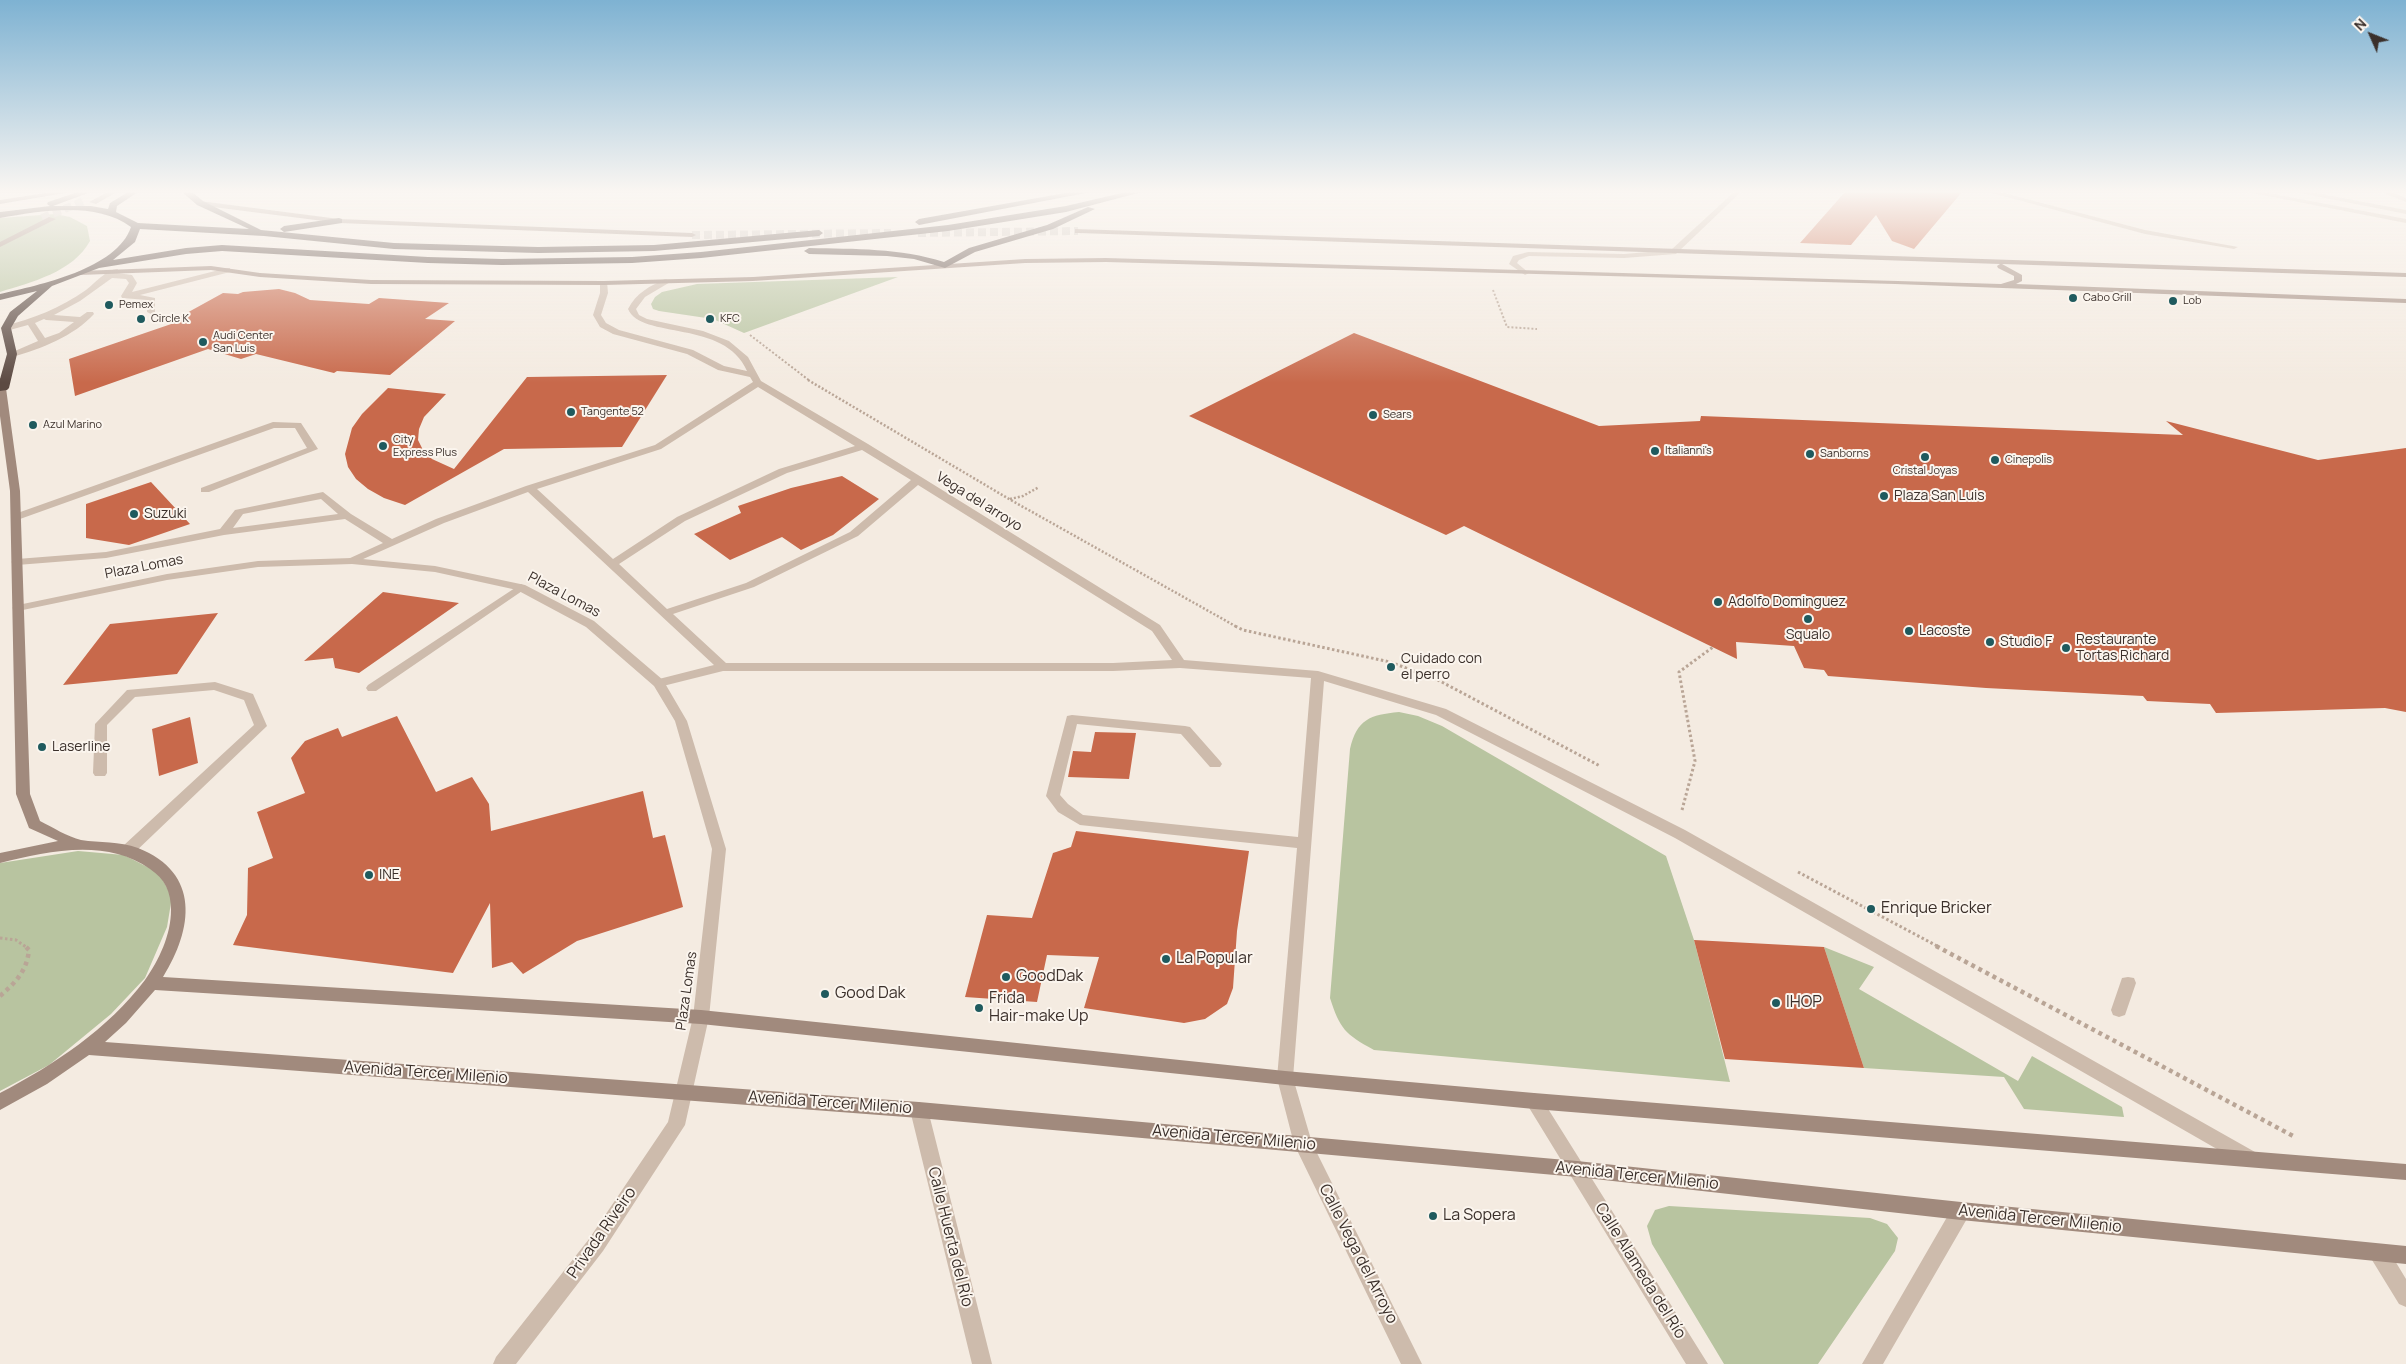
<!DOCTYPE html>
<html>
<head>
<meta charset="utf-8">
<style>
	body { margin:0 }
	#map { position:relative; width:2406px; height:1364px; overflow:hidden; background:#f4ebe1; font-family:Manrope,sans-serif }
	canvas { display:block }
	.north { position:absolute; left:2346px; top:10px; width:50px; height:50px; -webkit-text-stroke:4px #fbf5ee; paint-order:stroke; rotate:314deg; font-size:14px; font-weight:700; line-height:20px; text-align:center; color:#3b302b }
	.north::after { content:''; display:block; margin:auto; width:18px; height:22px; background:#3b302b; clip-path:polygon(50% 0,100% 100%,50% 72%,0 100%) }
</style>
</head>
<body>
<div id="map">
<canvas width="2406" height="1364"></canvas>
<div class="north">N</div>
</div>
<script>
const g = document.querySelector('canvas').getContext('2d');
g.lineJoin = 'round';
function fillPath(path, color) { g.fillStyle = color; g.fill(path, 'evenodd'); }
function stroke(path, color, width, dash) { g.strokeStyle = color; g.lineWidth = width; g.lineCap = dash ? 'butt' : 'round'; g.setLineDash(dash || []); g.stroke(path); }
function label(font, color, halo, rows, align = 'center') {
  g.font = font + ' Manrope,sans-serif'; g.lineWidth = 4; g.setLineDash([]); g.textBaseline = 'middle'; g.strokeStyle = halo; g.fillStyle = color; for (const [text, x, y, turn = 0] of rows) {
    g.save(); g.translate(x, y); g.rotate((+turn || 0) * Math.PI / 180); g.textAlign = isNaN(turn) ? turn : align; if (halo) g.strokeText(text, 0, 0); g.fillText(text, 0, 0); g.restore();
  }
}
const green = new Path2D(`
	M55,214L70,217L87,226L90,241C73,272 32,282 0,292V218Z
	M898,277L744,333L713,319L659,311L653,309L651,304L655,297L662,292L697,284Z
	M1399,712L1418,716L1442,726L1666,856L1694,940L1730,1082L1374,1050C1345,1034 1340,1029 1330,998L1350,749C1357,719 1370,715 1399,712Z
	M78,851L124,855L159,873L172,897L167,927L145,978L111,1014L49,1065L0,1091V863Z
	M1824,947L1874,967L1859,989L2018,1081L2032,1056L2122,1107L2124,1117L2024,1109L2004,1077L1864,1068Z
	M1669,1206L1870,1218L1887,1224L1898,1238L1895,1251L1818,1364H1724L1652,1244L1647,1226L1655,1210Z`);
const building = new Path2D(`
	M1845,192H1962L1914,249L1892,241L1876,215L1851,245L1800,243Z
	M279,289L295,293L310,300L369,304L379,298L449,303L425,319L455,321L390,375L337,371L334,373L256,354L241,359L208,349L75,396L69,359L180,321L174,320L223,293L238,294L243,292Z
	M1354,333L1599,426L1700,421L1701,416L2183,435L2166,421L2318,460L2406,448V712L2385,708L2216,713L2210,704L2147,701L2143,696L1986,688L1828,676L1824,670L1804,668L1794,646L1736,642L1737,659L1464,526L1446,535L1189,416Z
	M667,375L622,447L504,449L405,505L384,498L368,489L356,479L348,467L345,454L352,428L362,414L388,388L446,394L424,417L419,429L418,440L423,450L432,459L454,469L527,377Z
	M842,476L879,499L833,535L801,550L782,537L730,560L694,534L741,513L738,506L791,488Z
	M151,482L190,524L129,545L86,538V504Z
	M383,592L459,603L359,673L335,668L333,658L304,661Z
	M218,613L177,674L63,685L110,624Z
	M397,716L436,792L472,777L489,804L491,831L643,791L653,838L665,835L683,907L577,941L523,974L512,962L492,968L490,903L453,973L233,945L247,915L248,868L273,858L257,812L305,793L291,758L305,741L338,728L342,737Z
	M190,717L198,763L159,776L152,729Z
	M1095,732L1136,733L1129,779L1068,777L1073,751L1091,752Z
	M1076,831L1249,851L1237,931L1233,988L1227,1004L1205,1019L1184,1023L1084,1008L1099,957L1047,955L1037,1002L965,997L987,915L1032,918L1053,853L1071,847Z
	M1694,940L1824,947L1864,1068L1725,1059Z`);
const secondaryTunnel = new Path2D(`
	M42,218L84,201
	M918,233L1078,231
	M692,235L891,233`);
const pathFar3 = new Path2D(`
	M1493,290L1507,327L1537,329
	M750,335L810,381`);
const pathFar2 = new Path2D(`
	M808,380L1009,499L1237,627
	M1010,499L1023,496L1039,487`);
const pathFar1 = new Path2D(`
	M1235,626L1243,630L1390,662L1438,680L1600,766
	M1682,810L1695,761L1679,672L1713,647
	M1798,872L1939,947
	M0,938L16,940L26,947`);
const path = new Path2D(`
	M1936,946L2295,1137
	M0,996C15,983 27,971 29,950L25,946`);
const lane = new Path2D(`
	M227,268H230V272L140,295L155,298V312L151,314L147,312V300L122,298L121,296L129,283L126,279L112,278L80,301L54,315L80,317L87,312H93L94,314C74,336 41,349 12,357L8,354L38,341L28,325L6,331L3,330V326C33,319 60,308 86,290C94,284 108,268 118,269L117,273L132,275L137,283L132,292ZM44,319L46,320L74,322L59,333L45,338L35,323Z
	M665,279L672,281L645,297L636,309L639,315L647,319L703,331L729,341L748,357L761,381L868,444L1160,625L1184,660L1318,671L1446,709L1685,830L2255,1152L2258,1158L2255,1164L2249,1166L2243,1164L1675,838L1436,715L1324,681L1293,1078L1291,1083L1285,1085L1279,1083L1277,1078L1297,848L1080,825L1058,812L1046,796L1067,716L1072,715L1185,726L1190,727L1220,761L1222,764L1220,767H1210L1181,734L1077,724L1060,795L1068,804L1083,815L1298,837L1311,678L1180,668L1113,671H723L659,687L653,683L655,680L714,665L528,492L444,523L352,564L346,561L348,559L383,543L345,519L224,535L106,558L17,565L11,562L17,559L106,552L220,529L235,510L323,492L351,514L392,539L436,519L526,486L655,445L753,382L750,377L718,370L687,354L613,334L600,327L593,315L600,293V283L607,281L608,293L601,315L606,323L619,330L693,350L724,366L747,371C725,319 641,340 628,309C636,293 650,286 665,279ZM758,387L855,446L779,469L677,517L613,559L537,489L661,449ZM862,450L911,480L850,532L746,583L667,609L619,564L685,521L787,473ZM918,485L1152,631L1172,660L1113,663H726L673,614L754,587L858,536ZM321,499L338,514L233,528L243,514Z
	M273,422L301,423L318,449L209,492H201V488L307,448L295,428H274L20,519H12L11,517L12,515Z
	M521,584L527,587L525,589L376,691H368L366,688L368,685Z
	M215,682L253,694L267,726L133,854H123L121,850L123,846L254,725L244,700L214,690L135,697L107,725V773L105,776H95L93,773L95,724L127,690Z
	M2128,977L2134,978L2136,983L2125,1015L2119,1017L2113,1015L2111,1010L2122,978Z`);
const street = new Path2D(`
	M1734,192H1741L1676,254L1624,258L1529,256L1519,260L1517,263L1529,273L1525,275L1509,264L1513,256L1528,252L1624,254L1671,250Z
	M1988,192H2000L2145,230L2238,247L2234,249L2145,234Z
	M2247,192H2263L2406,219V223Z
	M2295,192H2311L2406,210V214Z
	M2381,192H2391L2406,198V202Z
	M352,558L435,566L525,585L594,621L663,680L687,721L726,849L709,1017L685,1125L603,1251L516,1364H493L496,1357L589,1239L668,1122L693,1017L712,849L675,721L654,686L586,627L517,590L435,572L352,564L258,567L167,580L18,611L12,608L18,605L167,574L258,561Z
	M1285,1071L1291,1073L1293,1078L1312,1143L1422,1364H1401L1294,1144L1277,1078L1279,1073Z
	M1534,1093L1540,1096L1708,1364H1686L1528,1106L1525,1101L1528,1096Z
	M919,1102L925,1105L928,1110L992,1364H972L910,1110L913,1105Z
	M1961,1202L1968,1205L1970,1211L1968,1217L1883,1364H1862L1954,1205Z
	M2379,1244L2386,1246L2406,1279V1307L2399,1304L2372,1260L2370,1253L2372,1246Z`);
const secondary = new Path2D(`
	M108,192H117L96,204L89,202Z
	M200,201L339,219L692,233L696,235L692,237L339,223L197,205V201Z
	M49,217L56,219L0,247V242Z
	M1075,229L2406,273V277L2002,264L2022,275V281L2016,284L2406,299V303L1895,284L1106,262L1025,263L753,281L604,285L371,284L260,277L211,270L80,275L76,273L80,271L211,266L260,273L371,280L604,281L753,277L1025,259L1106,258L2001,284L2014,280V276L1998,268L1997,266L2000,264L1078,233H1075Z
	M0,378L5,381L20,491L30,794L40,821C52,827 68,837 81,840C100,843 119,841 138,848C201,873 193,929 163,977L701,1010L1285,1071L1534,1093L2406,1164V1180L1534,1109L1285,1085L701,1024L155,990L126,1023L105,1042L919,1102L1577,1161L1961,1202L2406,1246V1264L1961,1220L1577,1177L919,1118L89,1055L47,1084L0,1110V1093C54,1065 108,1029 145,980C159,960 171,935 171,910C171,892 165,879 150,869C106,838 48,851 0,863V853L58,841L29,828L16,794L10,491L0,416Z`);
const primary = new Path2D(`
	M52,192H71L0,204V200Z`);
const highway = new Path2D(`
	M78,192H91L53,206H91L108,209L110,203L128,192H138L117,206L116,212L138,223L249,229L197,205L182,192H192L203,201L261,230L394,243L538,247L654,245L819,230L823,233L819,236L654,251L538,253L394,249L264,236L140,229L135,242L113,260L186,248L222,245L428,257L502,259L632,257L701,252L948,225L1066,206L1126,192H1142L1066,212L948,231L701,258L632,263L502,265L428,263L222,251L186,254L99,268L52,286L18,316L11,328L17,354L9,388L7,390L0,391V379L7,354L1,328L10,312L37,291L0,300V294C39,285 117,269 131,227C95,201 42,211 0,218V212L50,206L47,204L48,202Z
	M1071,192H1091L919,225L915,222L919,219Z
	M1088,207L1095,209L1053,229L975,252L945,268L914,259L887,256L809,254L804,251L809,248C855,249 900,248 944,262L969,248L1047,225Z
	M339,218L342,219V223L284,232L280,229L284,226Z`);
const markers = [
	[2073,298,5,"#1f5a5e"],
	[2173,301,5,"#1f5a5e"],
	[109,305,5,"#1f5a5e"],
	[141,319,5,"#1f5a5e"],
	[710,319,5,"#1f5a5e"],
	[203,342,5,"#1f5a5e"],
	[571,412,5,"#1f5a5e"],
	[1373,415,5,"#1f5a5e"],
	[33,425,5,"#1f5a5e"],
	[383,446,5,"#1f5a5e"],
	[1655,451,5,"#1f5a5e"],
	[1810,454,5,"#1f5a5e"],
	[1925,457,5,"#1f5a5e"],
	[1995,460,5,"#1f5a5e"],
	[1884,496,5,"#1f5a5e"],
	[134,514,5,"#1f5a5e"],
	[1718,602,5,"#1f5a5e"],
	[1808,619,5,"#1f5a5e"],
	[1909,631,5,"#1f5a5e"],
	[1990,642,5,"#1f5a5e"],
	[2066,648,5,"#1f5a5e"],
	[1391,667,5,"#1f5a5e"],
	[42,747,5,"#1f5a5e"],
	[369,875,5,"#1f5a5e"],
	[1871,909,5,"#1f5a5e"],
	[1166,959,5,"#1f5a5e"],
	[1006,977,5,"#1f5a5e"],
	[825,994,5,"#1f5a5e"],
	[1776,1003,5,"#1f5a5e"],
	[979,1008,5,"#1f5a5e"],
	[1433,1216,5,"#1f5a5e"]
];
const farPoinames = [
	["Cabo Grill",2083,298],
	["Lob",2183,301],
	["Pemex",119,305],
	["Circle K",151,319],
	["KFC",720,319],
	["Audi Center",213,336],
	["San Luis",213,349],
	["Tangente 52",581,412],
	["Sears",1383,415],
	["Azul Marino",43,425],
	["City",393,440],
	["Express Plus",393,453],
	["Italianni's",1665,451],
	["Sanborns",1820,454],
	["Cinepolis",2005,460],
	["Cristal Joyas",1925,471,"center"]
];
const poiNames = [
	["Plaza San Luis",1894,496],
	["Suzuki",144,514],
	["Adolfo Dominguez",1728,602],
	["Lacoste",1919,631],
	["Squalo",1808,635,"center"],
	["Restaurante",2076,640],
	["Tortas Richard",2076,656],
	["Studio F",2000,642],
	["Cuidado con",1401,659],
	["el perro",1401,675],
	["Laserline",52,747],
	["INE",379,875]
];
const streetNames = [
	["Vega del arroyo",979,502,32],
	["Plaza Lomas",144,567,-11],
	["Plaza Lomas",564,595,28],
	["Plaza Lomas",687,991,-82]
];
const nearPoinames = [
	["Enrique Bricker",1881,909],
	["La Popular",1176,959],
	["GoodDak",1016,977],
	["Good Dak",835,994],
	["Frida",989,999],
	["Hair-make Up",989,1017],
	["IHOP",1786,1003],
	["La Sopera",1443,1216]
];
const nearStreetnames = [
	["Avenida Tercer Milenio",426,1073,4],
	["Avenida Tercer Milenio",830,1103,4],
	["Avenida Tercer Milenio",1234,1138,5],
	["Avenida Tercer Milenio",1637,1176,6],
	["Avenida Tercer Milenio",2040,1219,6],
	["Privada Riveiro",602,1233,-55],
	["Calle Huerta del Río",950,1237,76],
	["Calle Vega del Arroyo",1358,1254,63],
	["Calle Alameda del Río",1640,1271,58]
];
fillPath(green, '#b8c4a0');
fillPath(building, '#c8694b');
stroke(secondaryTunnel, '#cfc6bd', 8, [8, 4]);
stroke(pathFar3, '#b9a596', 2, [2, 2]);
stroke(pathFar2, '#b9a596', 2.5, [2, 2]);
stroke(pathFar1, '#b9a596', 3, [2.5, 2.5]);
stroke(path, '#b9a596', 4.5, [4, 4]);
fillPath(lane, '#cdbbac');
fillPath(street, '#cdbbac');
fillPath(secondary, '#a18a7d');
fillPath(primary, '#7d675c');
fillPath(highway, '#5c4a42');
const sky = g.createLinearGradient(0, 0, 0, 383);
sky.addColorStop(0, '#7eb2d2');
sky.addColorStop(0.5, '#faf6f2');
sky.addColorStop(1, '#faf6f200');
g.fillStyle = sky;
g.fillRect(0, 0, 2406, 383);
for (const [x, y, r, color] of markers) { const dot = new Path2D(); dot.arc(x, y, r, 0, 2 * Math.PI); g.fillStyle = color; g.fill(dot); stroke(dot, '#fbf5ee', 2); }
label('11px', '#3b302b', '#fbf5ee', farPoinames, 'left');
label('14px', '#3b302b', '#fbf5ee', poiNames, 'left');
label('14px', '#3b302b', '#fbf5ee', streetNames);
label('16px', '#3b302b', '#fbf5ee', nearPoinames, 'left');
label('16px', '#3b302b', '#fbf5ee', nearStreetnames);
</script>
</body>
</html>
